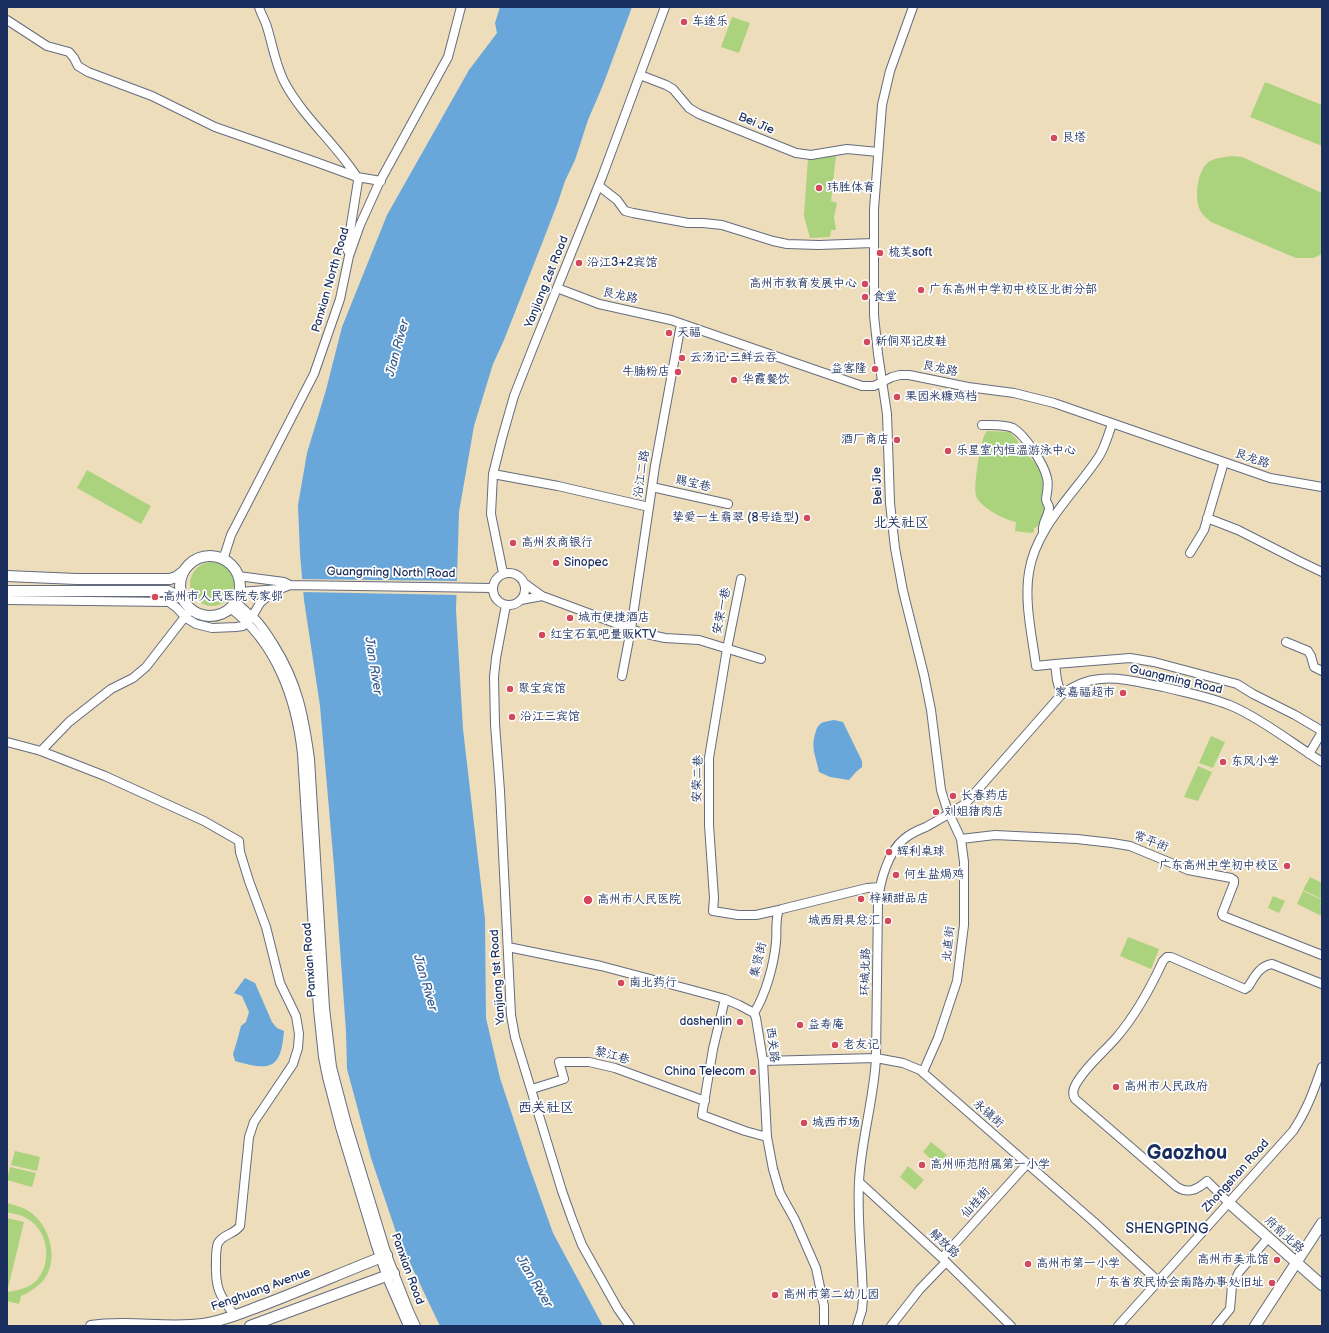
<!DOCTYPE html>
<html>
<head>
<meta charset="utf-8">
<style>
	body { margin:0 }
	#map { position:relative; width:1329px; height:1333px; overflow:hidden; background:#edddba; font-family:"Balsamiq Sans",sans-serif }
	canvas { display:block }
	.frame { position:absolute; inset:0; border:8px solid #1b2f5e; pointer-events:none }
</style>
</head>
<body>
<div id="map">
<canvas width="1329" height="1333"></canvas>
<div class="frame"></div>
</div>
<script>
const g = document.querySelector('canvas').getContext('2d');
g.lineJoin = 'round';
function fillPath(path, color) { g.fillStyle = color; g.fill(path, 'evenodd'); }
function stroke(path, color, width, dash) { g.strokeStyle = color; g.lineWidth = width; g.lineCap = dash ? 'butt' : 'round'; g.setLineDash(dash || []); g.stroke(path); }
function label(font, color, halo, rows, align = 'center') {
  g.font = font + ' "Balsamiq Sans","LXGW WenKai TC",sans-serif'; g.lineWidth = 3.5; g.setLineDash([]); g.textBaseline = 'middle'; g.strokeStyle = halo; g.fillStyle = color; for (const [text, x, y, turn = 0] of rows) {
    g.save(); g.translate(x, y); g.rotate((+turn || 0) * Math.PI / 180); g.textAlign = isNaN(turn) ? turn : align; if (halo) g.strokeText(text, 0, 0); g.fillText(text, 0, 0); g.restore();
  }
}
const green = new Path2D(`
	M732,17L750,23L739,53L721,47Z
	M1265,82L1322,105V146L1250,117Z
	M836,156L831,201L837,203L834,217L836,230H831L830,237L810,238L804,216L808,158Z
	M1232,156L1242,157L1322,193V254L1313,258H1296L1211,222C1207,218 1202,215 1200,210C1194,198 1197,169 1210,161C1216,158 1225,157 1232,156Z
	M987,431L1010,432L1017,440L1020,446L1036,464L1040,470L1043,478L1044,502L1046,513L1037,527L1034,528V532L1031,533L1015,531L1016,522C1005,520 982,508 977,498C972,490 980,449 983,439C984,436 985,433 987,431Z
	M87,470L151,506L141,524L77,488Z
	M190 584a22 22 0 1 1 44 0a22 22 0 1 1-44 0Z
	M1211,736L1225,742L1213,768L1199,763Z
	M1198,766L1212,772L1198,801L1184,797Z
	M1310,877L1322,883V899L1303,890Z
	M1303,891L1322,900V916L1297,904Z
	M1273,896L1285,901L1279,913L1268,908Z
	M1128,937L1159,949L1151,969L1120,956Z
	M931,1142L947,1155L938,1165L923,1152Z
	M15,1151L40,1157L37,1171L11,1165Z
	M908,1166L924,1180L915,1190L900,1177Z
	M10,1167L36,1173L32,1187L7,1180Z
	M7,1203C14,1205 24,1207 30,1212C49,1225 59,1257 45,1278C39,1286 30,1292 21,1296L19,1304L7,1301V1292C16,1291 29,1288 36,1281C54,1262 48,1226 22,1216C17,1214 12,1214 7,1212Z
	M7,1218L24,1222L8,1288H7Z`);
const water = new Path2D(`
	M500,7H632L603,85L588,120L575,160L565,181L558,202L541,246L504,340L493,364L474,426L459,512L456,610L463,729L485,919L486,1018L500,1078L527,1160L553,1233L603,1326H440L398,1238L371,1158L347,1069L346,1031L334,866L320,706L304,600L300,554L298,505L307,453L326,390L342,327L387,215L469,70L497,33L495,23Z
	M834,720L843,722L862,761V767L856,772L849,780L830,777L819,772C816,755 810,749 816,731C817,727 820,723 824,722C827,721 830,721 834,720Z
	M245,978L255,983L272,1022L277,1028L284,1031C281,1070 270,1071 235,1061L233,1054L237,1041L241,1026L246,1022L249,1012L242,996L234,993Z`);
const pier = new Path2D(`
	M300,579L459,581L458,595L302,592Z`);
const minor = new Path2D(`
	M259,7C261,14 265,20 267,27C273,46 276,68 286,85C305,119 336,144 357,177L358,181L350,231L348,251
	M913,7L890,71L882,105L874,209V315L878,354L887,414L890,503L895,548L903,591L924,675L931,710L941,790L947,809L961,839L964,862V925L957,981L938,1038L923,1072
	M7,20L47,46L69,52L74,58L78,66L88,72L152,96L215,127L316,162L357,177L381,181
	M640,75L666,85L673,89L689,108L699,114L796,153L811,155L847,149L878,152
	M599,186L617,200L625,211L633,213L688,223H703L722,225L773,241L787,244L819,245L873,243
	M557,288L599,304L671,320L862,386H874L892,377L900,375H909L968,387L1014,393L1054,403L1270,478L1322,487
	M982,425C991,425 1005,424 1013,428C1025,435 1044,464 1047,478C1049,485 1047,492 1046,499C1046,502 1048,504 1049,507C1049,516 1042,522 1043,531
	M493,474L558,486L649,507
	M652,487L728,504
	M1207,518L1238,530L1299,561L1322,572
	M1190,553L1204,530L1224,462
	M223,560L231,535L314,374L340,299L349,256L360,225L379,183L448,57L461,7
	M493 589a16 16 0 1 1 32 0a16 16 0 1 1-32 0Z
	M503,573L491,514L493,474L502,438L514,396L534,345L602,177L665,7
	M238,576L284,582L290,585
	M741,579L727,649L709,758V825L714,898L713,911L738,915H756L779,910
	M524,583L542,596L642,633L665,638L699,640L761,659
	M239,592L280,589L290,585L492,588
	M7,600L169,602L177,608L186,618L196,624L212,628L236,627L243,626L252,617L260,603L275,590
	M521,600L542,596
	M235,601C242,608 249,614 256,620C263,627 269,637 274,645C298,683 304,716 310,759L325,1008L332,1067L347,1124L387,1255L409,1311L416,1326
	M506,605L496,658L494,677L495,724L500,791L511,1015L515,1037L562,1191L572,1219L582,1245L618,1309L630,1326
	M230,608C276,642 296,699 302,754L318,1009L323,1057L327,1077L340,1127L376,1246L388,1280L408,1326
	M1286,642L1308,651L1311,656L1314,667L1322,671
	M1055,664L1130,658L1154,662L1237,684L1253,694L1295,715L1322,731
	M622,676L631,629L655,466L681,324
	M1061,695L1057,680L1055,664L1036,666C1032,635 1024,602 1029,572C1036,527 1074,494 1098,458C1105,448 1108,435 1112,424
	M7,742L41,751L105,776L204,821L239,841L240,852L249,881L266,927L280,983L296,1016L299,1034L298,1048L293,1064L254,1122L249,1137L240,1226C235,1234 223,1234 218,1243C216,1248 216,1256 216,1261C215,1288 219,1295 235,1316
	M41,751L69,722L111,689L133,678L146,667L191,609
	M1309,754L1322,732
	M961,839L995,835L1077,839L1112,843L1130,846L1188,870L1231,878L1234,880V883L1222,914L1223,916L1322,955
	M508,947L601,966L692,990L725,999L739,1005L754,1013L756,1018L763,1061L767,1137L773,1169L780,1193L795,1220L816,1268L824,1306V1326
	M725,999L713,1049L702,1115L745,1131L767,1137
	M754,1013C766,994 774,964 776,942C777,932 775,919 779,910L782,909L867,888L880,887
	M763,1061L876,1058L903,1063L920,1070L1094,1222L1158,1281
	M532,1089L564,1079L559,1062H589L615,1068L705,1101
	M859,1182L942,1258L1011,1326
	M1229,1203L1207,1181C1197,1190 1188,1194 1177,1187L1075,1099C1072,1094 1073,1089 1076,1084C1086,1066 1103,1053 1116,1038C1136,1015 1150,989 1163,961L1167,957H1171L1245,989L1248,987C1254,978 1259,966 1272,964L1322,984
	M942,1258L1027,1164
	M857,1326L862,1310L863,1298C862,1259 857,1220 859,1182C861,1140 874,1099 876,1058L878,901C880,881 888,852 904,839C910,834 918,830 926,827C940,819 953,812 966,803L1061,695C1073,686 1085,680 1100,679C1121,677 1143,683 1163,687C1187,693 1212,697 1234,707C1265,721 1293,744 1322,762
	M891,1326L920,1289L946,1262
	M1118,1326L1293,1131C1307,1110 1314,1090 1322,1067
	M1216,1326L1230,1309L1232,1286L1239,1272L1268,1238`);
const major = new Path2D(`
	M180 586a30 30 0 1 1 60 0a30 30 0 1 1-60 0Z
	M7,576L76,579H170L176,577L184,571
	M7,591H168L183,599
	M1229,1203L1322,1285
	M91,1326C127,1320 166,1329 203,1324C224,1321 244,1312 263,1305C305,1289 346,1271 387,1255
	M250,1326L394,1273
	M1255,1326L1322,1223`);
const markers = [
	[684,22,4,"#d1495b"],
	[1054,138,4,"#d1495b"],
	[819,188,4,"#d1495b"],
	[880,253,4,"#d1495b"],
	[579,263,4,"#d1495b"],
	[865,284,4,"#d1495b"],
	[921,290,4,"#d1495b"],
	[865,297,4,"#d1495b"],
	[669,333,4,"#d1495b"],
	[867,342,4,"#d1495b"],
	[682,358,4,"#d1495b"],
	[875,369,4,"#d1495b"],
	[678,372,4,"#d1495b"],
	[734,380,4,"#d1495b"],
	[897,397,4,"#d1495b"],
	[897,440,4,"#d1495b"],
	[948,451,4,"#d1495b"],
	[807,518,4,"#d1495b"],
	[513,543,4,"#d1495b"],
	[556,563,4,"#d1495b"],
	[155,597,4,"#d1495b"],
	[570,618,4,"#d1495b"],
	[542,635,4,"#d1495b"],
	[510,689,4,"#d1495b"],
	[1123,693,4,"#d1495b"],
	[512,717,4,"#d1495b"],
	[1223,762,4,"#d1495b"],
	[953,796,4,"#d1495b"],
	[936,812,4,"#d1495b"],
	[889,852,4,"#d1495b"],
	[1287,866,4,"#d1495b"],
	[896,875,4,"#d1495b"],
	[861,899,4,"#d1495b"],
	[588,900,5,"#d1495b"],
	[888,921,4,"#d1495b"],
	[621,983,4,"#d1495b"],
	[740,1022,4,"#d1495b"],
	[800,1025,4,"#d1495b"],
	[835,1045,4,"#d1495b"],
	[753,1072,4,"#d1495b"],
	[1116,1087,4,"#d1495b"],
	[804,1123,4,"#d1495b"],
	[922,1165,4,"#d1495b"],
	[1277,1260,4,"#d1495b"],
	[1028,1264,4,"#d1495b"],
	[1272,1283,4,"#d1495b"],
	[775,1295,4,"#d1495b"]
];
const poiNames = [
	["车途乐",692,22],
	["艮塔",1062,138],
	["玮胜体育",827,188],
	["梳芙soft",888,253],
	["沿江3+2宾馆",587,263],
	["高州市教育发展中心",857,284,"right"],
	["广东高州中学初中校区北街分部",929,290],
	["食堂",873,297],
	["天福",677,333],
	["新侗邓记皮鞋",875,342],
	["云汤记•三鲜云吞",690,358],
	["益客隆",867,369,"right"],
	["牛腩粉店",670,372,"right"],
	["华霞餐饮",742,380],
	["果园米糠鸡档",905,397],
	["酒厂商店",889,440,"right"],
	["乐星室内恒温游泳中心",956,451],
	["挚爱一生翡翠 (8号造型)",799,518,"right"],
	["高州农商银行",521,543],
	["Sinopec",564,563],
	["高州市人民医院专家邨",163,597],
	["城市便捷酒店",578,618],
	["红宝石氧吧量贩KTV",550,635],
	["聚宝宾馆",518,689],
	["家嘉福超市",1115,693,"right"],
	["沿江三宾馆",520,717],
	["东风小学",1231,762],
	["长春药店",961,796],
	["刘姐猪肉店",944,812],
	["辉利桌球",897,852],
	["广东高州中学初中校区",1279,866,"right"],
	["何生盐焗鸡",904,875],
	["梓颖甜品店",869,899],
	["高州市人民医院",597,900],
	["城西厨具总汇",880,921,"right"],
	["南北药行",629,983],
	["dashenlin",732,1022,"right"],
	["益寿庵",808,1025],
	["老友记",843,1045],
	["China Telecom",745,1072,"right"],
	["高州市人民政府",1124,1087],
	["城西市场",812,1123],
	["高州师范附属第一小学",930,1165],
	["高州市美术馆",1269,1260,"right"],
	["高州市第一小学",1036,1264],
	["广东省农民协会南路办事处旧址",1264,1283,"right"],
	["高州市第二幼儿园",783,1295]
];
const streetNames = [
	["Bei Jie",756,124,23],
	["Panxian North Road",331,280,-74],
	["Yanjiang 2st Road",547,282,-68],
	["艮龙路",620,296,12],
	["艮龙路",940,369,12],
	["艮龙路",1252,459,19],
	["沿江二路",642,474,-81],
	["赐宝巷",693,484,13],
	["Bei Jie",878,486,-92],
	["Guangming North Road",391,573,1],
	["安荣一巷",722,611,-78],
	["Guangming Road",1176,680,13],
	["安荣二巷",698,779,-88],
	["常平街",1151,842,21],
	["北直街",949,944,-84],
	["Panxian Road",310,960,-94],
	["集贤街",759,960,-77],
	["环城北路",866,972,-89],
	["Yanjiang 1st Road",498,977,-94],
	["西关路",772,1045,83],
	["黎江巷",612,1056,15],
	["永镇街",988,1114,41],
	["Zhongshan Road",1236,1176,-48],
	["仙桂街",976,1203,-48],
	["府前北路",1284,1235,42],
	["解放路",944,1244,43],
	["Panxian Road",407,1269,70],
	["Fenghuang Avenue",261,1290,-20]
];
const waterNames = [
	["Jian River",398,348,-75],
	["Jian River",373,666,81],
	["Jian River",425,983,74],
	["Jian River",534,1282,59]
];
const quarterNames = [
	["北关社区",901,523],
	["西关社区",546,1108],
	["SHENGPING",1167,1229]
];
const townNames = [
	["Gaozhou",1187,1154]
];
fillPath(green, '#abd37e');
fillPath(water, '#69a7db');
fillPath(pier, '#edddba');
stroke(minor, '#646c7e', 10);
stroke(major, '#646c7e', 12);
stroke(minor, '#fff', 8);
stroke(major, '#fff', 10);
for (const [x, y, r, color] of markers) { const dot = new Path2D(); dot.arc(x, y, r, 0, 2 * Math.PI); g.fillStyle = color; g.fill(dot); stroke(dot, '#fff', 1.5); }
label('12px', '#1b2f5e', '#fff', poiNames, 'left');
label('12px', '#1b2f5e', '#fff', streetNames);
label('italic 13px', '#3a5f90', '#fff', waterNames);
label('14px', '#1b2f5e', '#fff', quarterNames);
label('bold 20px', '#1b2f5e', '#fff', townNames);
</script>
</body>
</html>
